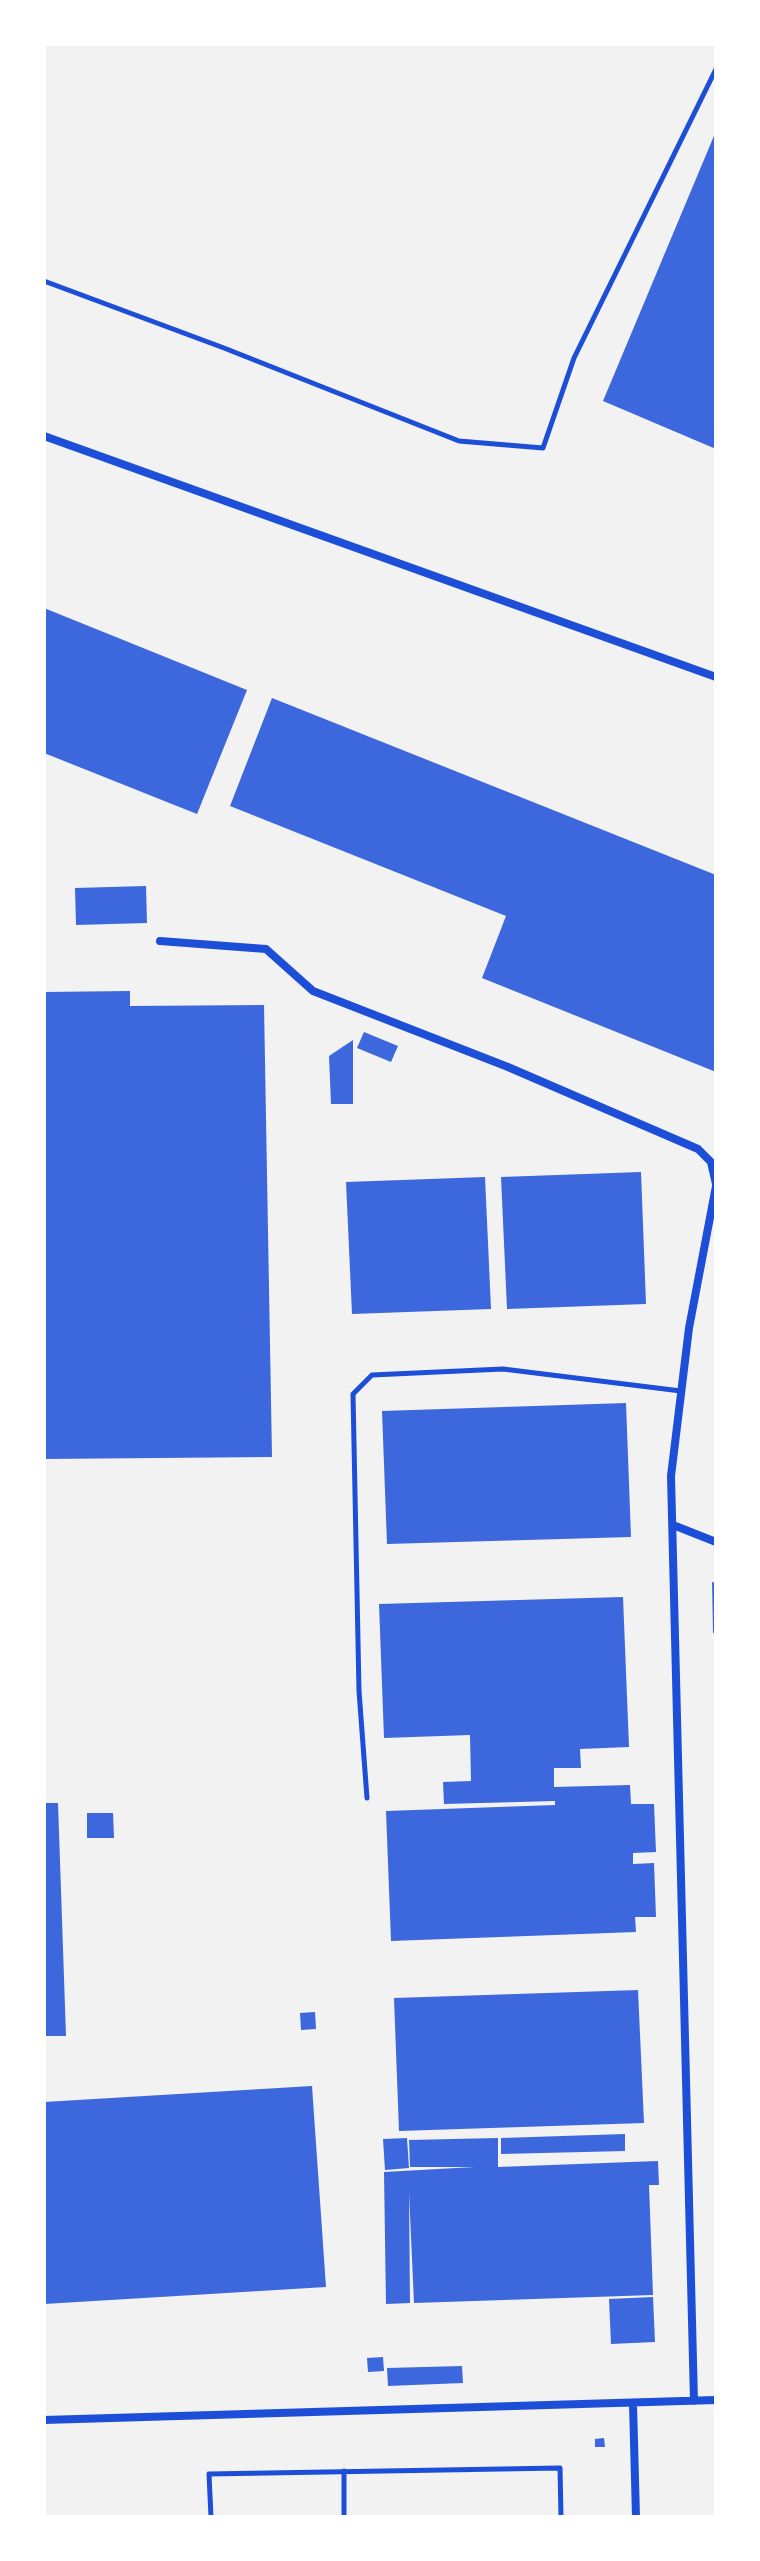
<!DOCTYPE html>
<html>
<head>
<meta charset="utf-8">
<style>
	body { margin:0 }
	#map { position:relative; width:760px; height:2561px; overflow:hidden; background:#f2f2f2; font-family:Inter,sans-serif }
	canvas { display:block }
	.frame { position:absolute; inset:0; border:46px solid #fff; pointer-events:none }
</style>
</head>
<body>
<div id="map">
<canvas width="760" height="2561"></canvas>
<div class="frame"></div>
</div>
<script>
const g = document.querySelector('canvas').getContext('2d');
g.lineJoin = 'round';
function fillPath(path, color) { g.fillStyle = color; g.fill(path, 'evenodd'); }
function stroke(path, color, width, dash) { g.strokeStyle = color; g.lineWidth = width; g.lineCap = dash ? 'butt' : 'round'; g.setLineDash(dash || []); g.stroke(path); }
const building = new Path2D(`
	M716,131V449L603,401Z
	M44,608L247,690L197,814L44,753Z
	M272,698L716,875V1072L482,978L506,916L230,806Z
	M146,886L147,923L76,925L75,888Z
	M130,991V1006L264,1005L272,1457L44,1459V992Z
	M364,1032L398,1046L391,1062L357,1048Z
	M353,1040V1104H331L329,1056Z
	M641,1172L646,1304L507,1309L501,1177Z
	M485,1177L491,1309L352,1314L346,1182Z
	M626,1403L631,1537L387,1544L382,1411Z
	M712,1582L716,1583V1633H713Z
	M623,1597L629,1747L580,1749L581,1768H554V1787L630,1785L631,1804H654L656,1852L633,1853V1864L654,1863L656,1917H635L636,1932L391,1941L386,1811L555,1805V1801L444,1804L443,1782L471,1781L470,1735L384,1738L379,1604Z
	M44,1803H58L66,2036H44Z
	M87,1813H113L114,1838H87Z
	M638,1990L644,2123L399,2131L394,1998Z
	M315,2012L316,2029L301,2030L300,2013Z
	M312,2086L326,2287L44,2304V2102Z
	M625,2134V2151L501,2154V2138Z
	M407,2138L409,2168L385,2170L383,2139Z
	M498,2138V2167L658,2161L659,2185H649L653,2295L414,2303L409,2192L410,2303L386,2304L384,2172L474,2167H410L409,2140Z
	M653,2297L655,2342L611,2344L609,2299Z
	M383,2357L384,2371L368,2372L367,2358Z
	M462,2366L463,2383L388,2386L387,2368Z
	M604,2438L605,2447H595V2439Z`);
const service = new Path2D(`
	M44,281L224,348L459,441L543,448L574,358L716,69
	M367,1798L359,1691L353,1394L372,1375L503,1369L681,1391
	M211,2517L209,2474L560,2468L561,2517
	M344,2517V2471`);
const minor = new Path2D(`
	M44,436L716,677
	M160,941L266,949L313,991L508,1067L698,1149L711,1162L716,1184
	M673,1525L716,1542
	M694,2401L671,1476L689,1328L716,1186
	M633,2404L636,2517
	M44,2420L716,2400`);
fillPath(building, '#3d67dc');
stroke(service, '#1d4ed8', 5);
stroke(minor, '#1d4ed8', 8);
</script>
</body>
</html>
